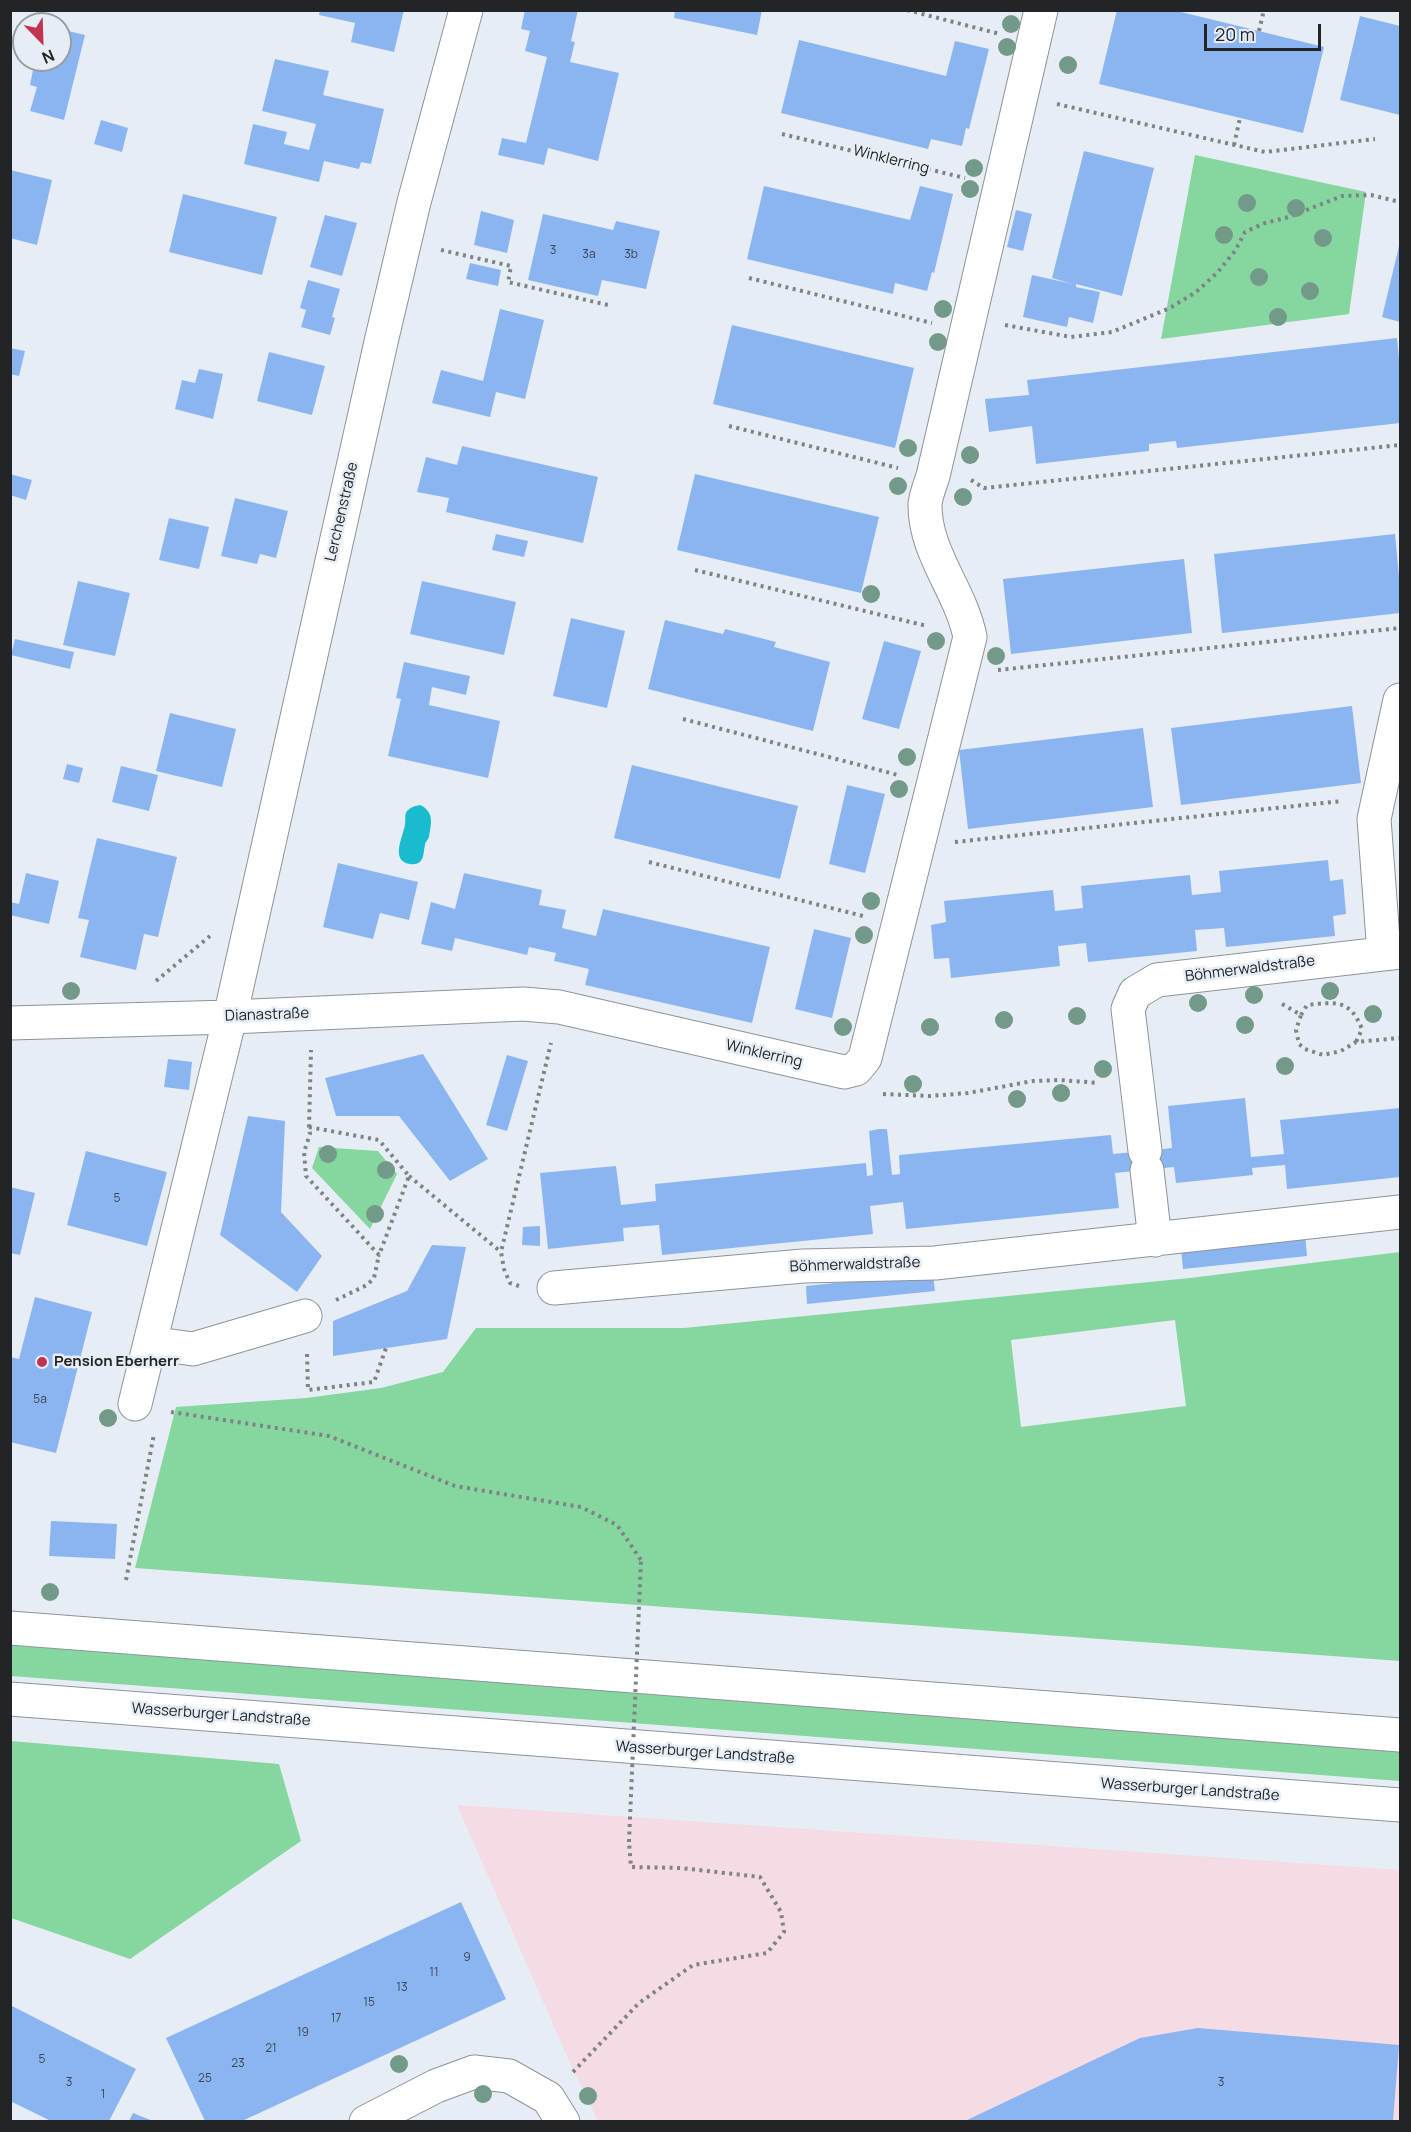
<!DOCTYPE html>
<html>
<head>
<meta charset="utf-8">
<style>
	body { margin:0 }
	#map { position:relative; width:1411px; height:2132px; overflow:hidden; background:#e7edf5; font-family:Manrope,sans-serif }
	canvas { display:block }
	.frame { position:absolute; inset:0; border:12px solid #222427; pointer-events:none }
	.north { position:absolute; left:12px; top:12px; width:60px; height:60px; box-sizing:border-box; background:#e7edf5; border:2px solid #989da3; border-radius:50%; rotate:157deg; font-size:16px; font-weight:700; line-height:24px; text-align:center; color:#222427 }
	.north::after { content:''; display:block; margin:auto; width:21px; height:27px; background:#c23253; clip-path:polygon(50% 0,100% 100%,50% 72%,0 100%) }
	.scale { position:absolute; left:1204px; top:24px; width:117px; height:27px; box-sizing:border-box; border:3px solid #222427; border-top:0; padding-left:8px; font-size:18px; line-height:21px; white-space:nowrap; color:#222427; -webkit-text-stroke:4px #e7edf5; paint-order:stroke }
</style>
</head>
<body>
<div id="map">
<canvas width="1411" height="2132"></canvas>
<div class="frame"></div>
<div class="north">N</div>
<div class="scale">20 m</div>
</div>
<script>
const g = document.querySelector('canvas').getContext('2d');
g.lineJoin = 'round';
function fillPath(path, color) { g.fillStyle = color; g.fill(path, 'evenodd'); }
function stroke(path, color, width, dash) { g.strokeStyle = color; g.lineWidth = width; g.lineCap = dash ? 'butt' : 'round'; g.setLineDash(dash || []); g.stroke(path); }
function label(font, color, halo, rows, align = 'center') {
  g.font = font + ' Manrope,sans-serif'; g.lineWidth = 5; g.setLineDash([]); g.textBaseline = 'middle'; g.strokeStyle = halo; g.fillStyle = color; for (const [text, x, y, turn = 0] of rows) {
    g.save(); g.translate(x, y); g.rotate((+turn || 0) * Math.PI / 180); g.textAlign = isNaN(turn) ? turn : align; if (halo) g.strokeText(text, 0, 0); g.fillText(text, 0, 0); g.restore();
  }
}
const commercial = new Path2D(`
	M457,1805L1400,1870V2121H598L570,2063Z`);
const green = new Path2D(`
	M1195,155L1366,192L1349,314L1161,339Z
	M319,1147L378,1151L397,1174L370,1229L312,1168Z
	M1400,1252V1661L135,1568L176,1407L306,1398L381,1388L443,1372L476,1328H684L1190,1278ZM1175,1320L1186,1406L1021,1427L1011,1340Z
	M10,1642L1400,1744V1781L11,1676Z
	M11,1741L279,1764L301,1841L130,1959L11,1918Z`);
const water = new Path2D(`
	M420,805C435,812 431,824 429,837C428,840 425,842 425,845C423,853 425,866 410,864C389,861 404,835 405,824C406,819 404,815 407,811C411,807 415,806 420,805Z`);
const building = new Path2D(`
	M320,10H404L394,52L351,42L355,23L319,15Z
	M525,10H578L571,41L575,42L570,62L619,73L598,161L548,148L544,165L498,155L502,138L526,143L547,57L525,51L530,31L521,29Z
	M675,10H762L757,35L674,18Z
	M1117,10H1173L1324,47L1303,133L1099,84Z
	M1360,16L1400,26V115L1340,100Z
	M60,29L85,35L64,120L30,111L37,87L30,85L35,60H60Z
	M799,40L946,76L955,41L989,49L969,129L966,128L962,146L931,139L928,149L781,113Z
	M275,59L329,71L323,95L384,109L371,164L361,162L359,169L324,161L319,182L244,164L253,124L287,132L284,144L309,150L316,124L262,111Z
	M101,120L128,128L122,152L94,144Z
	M1084,151L1154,168L1122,296L1076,284V287L1100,292L1093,323L1069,317L1067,327L1023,317L1032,275L1073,284L1052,278Z
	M10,170L52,180L37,245L10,238Z
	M764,186L910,220L920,186L953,194L934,273L932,272L927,291L895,283L893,294L747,259Z
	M183,194L277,217L262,275L169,252Z
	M1016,210L1032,214L1023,251L1007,247Z
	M481,211L514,220L507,253L474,245Z
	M543,214L613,230L616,221L660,231L646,289L602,280L598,296L528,280Z
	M325,215L357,223L342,276L310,267Z
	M1400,242V322L1382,317Z
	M470,263L501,270L498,286L466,279Z
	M308,280L340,289L332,317L335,318L330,335L301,327L306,310L300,308Z
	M500,309L544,320L525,399L496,392L490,417L432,403L441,370L483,381Z
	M732,325L914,368L895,448L713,404Z
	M1397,338L1400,368V423L1177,448L1176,441L1149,444V451L1036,464L1032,426L989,432L985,399L1029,395L1027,380Z
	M10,348L25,351L19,376L10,374Z
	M269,352L325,366L312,415L257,401Z
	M199,369L223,374L213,419L175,409L182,380L195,383Z
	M462,446L598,477L583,543L446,512L449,498L417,492L426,457L457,465Z
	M10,474L32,480L26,500L10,495Z
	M695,474L879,517L861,593L677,550Z
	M235,498L288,511L276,558L260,554L257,564L221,556Z
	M169,518L209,527L199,569L159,560Z
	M496,534L528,541L524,557L492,550Z
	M1395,534L1400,587V613L1222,633L1214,554Z
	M1184,559L1192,633L1011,654L1003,579Z
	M78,581L130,593L115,656L63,645Z
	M422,581L516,602L504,655L410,634Z
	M571,618L625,631L607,708L553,696Z
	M665,620L723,634L725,629L776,642L774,647L830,662L813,731L648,689Z
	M15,639L74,652L70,669L11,655Z
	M884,641L921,651L899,729L862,719Z
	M404,662L470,676L466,695L432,687L429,705L500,721L488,778L388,756L401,699L396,698Z
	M1352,706L1361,783L1181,805L1171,728Z
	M170,713L236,729L222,787L156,771Z
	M1143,728L1153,807L968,829L959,750Z
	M67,764L83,768L79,783L63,779Z
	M632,765L798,806L780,879L614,838Z
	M121,766L158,775L149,811L112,802Z
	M847,785L885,794L865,873L829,864Z
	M97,838L177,857L158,937L144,934L136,970L80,957L89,920L78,918Z
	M1328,860L1330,881L1343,879L1346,914L1333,916L1335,936L1226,947L1224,928L1195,930L1197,951L1088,962L1086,943L1058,946L1060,966L951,978L949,958L934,959L931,925L946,922L944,901L1053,890L1055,911L1083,908L1081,886L1190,875L1192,895L1221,892L1219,871Z
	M338,863L418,882L409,920L380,913L373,939L323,927Z
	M26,873L59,881L49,924L10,915V902L19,904Z
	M464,873L542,890L539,905L566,910L562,928L596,936L603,909L770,947L752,1023L585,985L589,969L554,961L556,953L529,947L527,955L455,938L452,951L421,944L431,902L455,909Z
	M814,929L851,938L832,1018L795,1009Z
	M423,1054L488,1159L450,1181L399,1116H336L325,1078Z
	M507,1055L528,1061L507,1131L486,1125Z
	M168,1059L192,1062L189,1090L164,1087Z
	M1245,1098L1251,1157L1284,1154L1280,1120L1400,1108V1177L1287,1189L1285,1165L1252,1168L1253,1175L1176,1183L1174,1167L1115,1173L1119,1208L906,1229L903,1202L870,1206L873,1234L662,1255L659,1225L623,1228L624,1241L548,1249L540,1173L616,1166L621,1205L656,1201L655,1184L866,1163L867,1176L873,1175L869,1131L879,1129H887L892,1175L900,1174L899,1155L1111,1135L1113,1154L1145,1151L1172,1148L1168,1106Z
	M248,1116L285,1121L281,1212L322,1256L297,1292L220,1235Z
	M86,1151L167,1172L147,1246L67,1225Z
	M10,1187L35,1193L20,1255L10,1253Z
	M540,1226V1246L522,1245L523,1227Z
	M1305,1234L1307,1256L1183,1269L1181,1248Z
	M432,1245L466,1247L447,1339L333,1356V1321L407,1291Z
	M933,1273L935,1291L807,1304L806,1286Z
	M35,1297L92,1312L56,1453L10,1442V1357L19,1359Z
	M51,1521L117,1524L115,1559L49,1556Z
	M461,1902L506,1999L242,2121H205L166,2038Z
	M10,2005L136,2069L109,2121H51L10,2101Z
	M1198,2028L1399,2045L1393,2121H965L1140,2038Z
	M133,2113L153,2121H129Z`);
const path = new Path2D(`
	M907,10L1000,34
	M1259,31L1264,10
	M1057,104L1265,152L1375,139
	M782,134L965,178
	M1234,145L1240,118
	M441,250L511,266L508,282L608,305
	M749,278L932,323
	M1005,325L1071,337L1112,332L1170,308L1196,292L1217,273L1235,251L1245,232L1265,223L1289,217L1342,196L1371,195L1400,202
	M729,426L898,468
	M971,480L984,488L1400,445
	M695,570L927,626
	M998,670L1400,628
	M683,719L898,775
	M955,842L1342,801
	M649,862L863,916
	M156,981L210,936
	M1282,1004L1301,1015L1296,1030L1299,1044L1305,1049L1323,1055L1341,1051L1356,1042L1400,1038
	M1301,1015L1307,1005C1336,1002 1350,999 1362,1029L1356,1042
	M883,1094L930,1096L968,1093L1033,1081L1060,1080L1099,1083
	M309,1127L379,1140L409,1176L379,1255L306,1176L304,1152L310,1134L309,1127L311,1050
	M409,1176L501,1252
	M519,1286L510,1283L504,1269L501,1252L551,1043
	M336,1300L367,1285L374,1278L379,1255
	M307,1354L308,1390L374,1382L386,1348
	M171,1412L329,1436L455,1486L581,1507L617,1525L641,1560
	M126,1580L154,1434
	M573,2072L639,2003L693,1965L767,1953L784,1932L781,1912L760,1877L681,1868L631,1867L629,1842`);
const minor = new Path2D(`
	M1384,953L1374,819L1400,700
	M10,1023L230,1017L523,1004L559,1007L844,1072L856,1069L865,1058L970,637C961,591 924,552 925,504C926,495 930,485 933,476L1041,10
	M1145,1151L1128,1009L1135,993L1157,980L1400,952
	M1147,1170L1155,1240
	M554,1288L803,1266L935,1263L1400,1212
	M150,1343L193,1349L305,1316
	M135,1404L230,1017L381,342L414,202L466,10
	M366,2122L436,2086L474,2072L509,2076L548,2098L563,2122`);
const major = new Path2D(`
	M10,1628L1400,1735
	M10,1699L1400,1805`);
const pathBridge = new Path2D(`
	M629,1842L641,1560`);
const trees = [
	[1011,24],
	[1007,47],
	[1068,65],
	[974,168],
	[970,189],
	[1247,203],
	[1296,208],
	[1224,235],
	[1323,238],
	[1259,277],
	[1310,291],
	[943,309],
	[1278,317],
	[938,342],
	[908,448],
	[970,455],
	[898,486],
	[963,497],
	[871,594],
	[936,641],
	[996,656],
	[907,757],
	[899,789],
	[871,901],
	[864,935],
	[71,991],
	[1330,991],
	[1254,995],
	[1198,1003],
	[1373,1014],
	[1077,1016],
	[1004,1020],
	[1245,1025],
	[843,1027],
	[930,1027],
	[1285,1066],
	[1103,1069],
	[913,1084],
	[1061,1093],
	[1017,1099],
	[328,1154],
	[386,1170],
	[375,1214],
	[108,1418],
	[50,1592],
	[399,2064],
	[483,2094],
	[588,2096]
];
const markers = [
	[42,1362,6,"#c23253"]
];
const numberNames = [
	["3",553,251],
	["3a",589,255],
	["3b",631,255],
	["5",117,1199],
	["5a",40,1400],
	["9",467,1958],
	["11",434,1973],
	["13",402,1988],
	["15",369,2003],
	["17",336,2019],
	["19",303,2033],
	["21",271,2049],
	["5",42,2060],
	["23",238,2064],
	["25",205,2079],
	["3",69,2083],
	["3",1221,2083],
	["1",103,2095]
];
const streetNames = [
	["Winklerring",891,160,14],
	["Lerchenstraße",342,512,-77],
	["Böhmerwaldstraße",1250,969,-7],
	["Dianastraße",267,1015,-2],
	["Winklerring",764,1054,13],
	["Böhmerwaldstraße",855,1265,-2],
	["Wasserburger Landstraße",221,1715,4],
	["Wasserburger Landstraße",705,1753,4],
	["Wasserburger Landstraße",1190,1790,4]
];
const poiNames = [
	["Pension Eberherr",54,1362]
];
fillPath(commercial, '#f4dbe4');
fillPath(green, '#86d6a0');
fillPath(water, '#19bbce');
fillPath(building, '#8bb5f0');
stroke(minor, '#8e939a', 35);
stroke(major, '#8e939a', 35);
stroke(path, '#7f8388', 4, [3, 4.5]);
stroke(minor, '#fff', 33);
stroke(major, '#fff', 33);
stroke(pathBridge, '#7f8388', 4, [3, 4.5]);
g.fillStyle = '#739a89';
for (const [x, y] of trees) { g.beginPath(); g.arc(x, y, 9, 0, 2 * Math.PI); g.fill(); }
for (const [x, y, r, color] of markers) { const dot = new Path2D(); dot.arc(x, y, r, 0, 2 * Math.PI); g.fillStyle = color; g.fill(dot); stroke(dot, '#e7edf5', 2); }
label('12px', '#3c4859', null, numberNames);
label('15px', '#222427', '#e7edf5', streetNames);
label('bold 15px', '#222427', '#e7edf5', poiNames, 'left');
</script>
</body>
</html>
